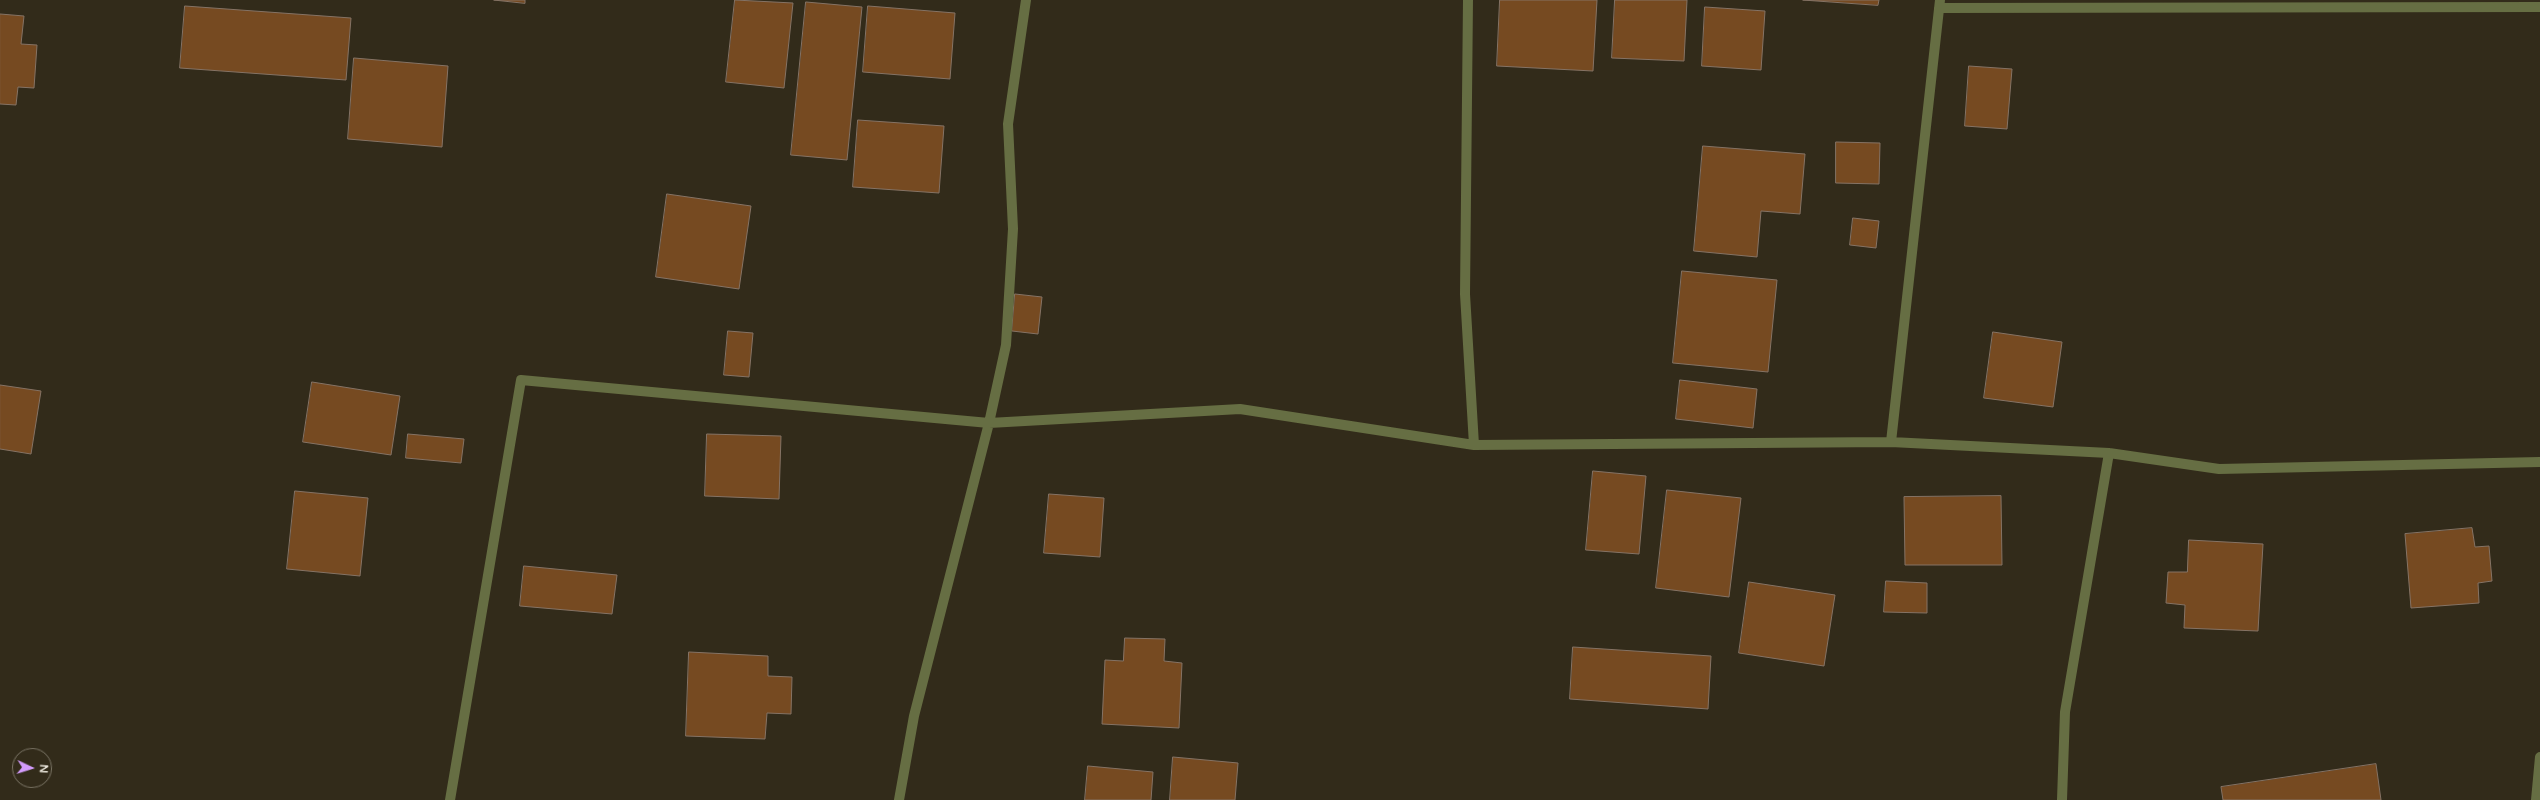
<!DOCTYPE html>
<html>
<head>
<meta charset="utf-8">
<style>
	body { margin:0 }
	#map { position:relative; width:2540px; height:800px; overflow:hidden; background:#322b1a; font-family:"Varela Round",sans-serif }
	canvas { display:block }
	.north { position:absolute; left:12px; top:748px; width:40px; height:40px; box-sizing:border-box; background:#322b1a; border:1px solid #7a7465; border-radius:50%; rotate:94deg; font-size:11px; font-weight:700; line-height:16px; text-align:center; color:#e5e1d6 }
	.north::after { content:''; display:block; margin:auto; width:14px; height:18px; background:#d39cfc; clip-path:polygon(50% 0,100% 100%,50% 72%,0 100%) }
</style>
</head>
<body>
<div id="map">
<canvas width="2540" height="800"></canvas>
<div class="north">N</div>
</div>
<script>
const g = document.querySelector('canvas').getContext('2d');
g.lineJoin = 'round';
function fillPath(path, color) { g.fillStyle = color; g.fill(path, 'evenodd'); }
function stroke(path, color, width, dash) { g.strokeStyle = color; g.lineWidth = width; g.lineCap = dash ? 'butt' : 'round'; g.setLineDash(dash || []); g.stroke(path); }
const building = new Path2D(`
	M494,0H525V3Z
	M735,0L793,3L784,88L726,82Z
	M1500,0H1597L1593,71L1497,66Z
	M1615,0H1687L1684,61L1612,58Z
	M1803,0H1879L1878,5Z
	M806,2L862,7L847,160L791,155Z
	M185,6L351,18L346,80L180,68Z
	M868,6L955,13L950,79L863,72Z
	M1705,7L1765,11L1761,70L1702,66Z
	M0,14L24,16L21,44L37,45L34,88L18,87L16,105L0,104Z
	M354,58L448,66L442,147L348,139Z
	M1969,66L2012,69L2007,129L1965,126Z
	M858,120L944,126L939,193L853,187Z
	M1836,142L1880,143L1879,184L1836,183Z
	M1703,146L1805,154L1800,214L1761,211L1757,257L1694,251Z
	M667,194L751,206L739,289L656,277Z
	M1853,218L1879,221L1876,248L1850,245Z
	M1682,271L1777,280L1768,372L1673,363Z
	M1015,294L1042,297L1038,334L1012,331Z
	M728,331L753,333L749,377L724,375Z
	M1993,332L2062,342L2053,407L1984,398Z
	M1680,380L1757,389L1753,428L1676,419Z
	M312,382L400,396L391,455L303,442Z
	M0,385L41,391L31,454L0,449Z
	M408,434L464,439L461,463L406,458Z
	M707,434L781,436L779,499L705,496Z
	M1593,471L1646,476L1639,554L1586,550Z
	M1667,490L1741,498L1729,597L1656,588Z
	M295,491L368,498L360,576L287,569Z
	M1049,494L1104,498L1100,557L1044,553Z
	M2001,496L2002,565H1905L1904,497Z
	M2472,528L2475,547L2489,546L2492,581L2478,583L2479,603L2411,608L2405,534Z
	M2189,540L2263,544L2258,631L2184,628L2185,605L2166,603L2168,572H2187Z
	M524,566L617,575L612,614L520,606Z
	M1886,581L1927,583V613L1884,612Z
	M1749,582L1835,595L1824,666L1739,653Z
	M1125,638L1165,639L1164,661L1182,663L1179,728L1102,724L1105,660L1123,661Z
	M1573,647L1711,656L1708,709L1570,699Z
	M689,652L768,656V676L792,677L791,714L767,713L765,739L686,736Z
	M1173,757L1238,763L1235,800H1170Z
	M2376,764L2381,800H2223L2221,787Z
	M1088,766L1153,772L1151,800H1085Z`);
const minor = new Path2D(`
	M1468,0L1465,294L1474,445
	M1939,8L2540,7
	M1891,442L1940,0
	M450,800L521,380L989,423L1240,409L1474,445L1891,442L2109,453L2219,469L2540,462
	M899,800L914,716L989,423L1006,345L1013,229L1008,124L1026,0
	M2062,800L2065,712L2109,453
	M2536,800L2540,757`);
fillPath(building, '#764a21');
stroke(building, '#857365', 1);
stroke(minor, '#666e43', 10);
</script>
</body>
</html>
